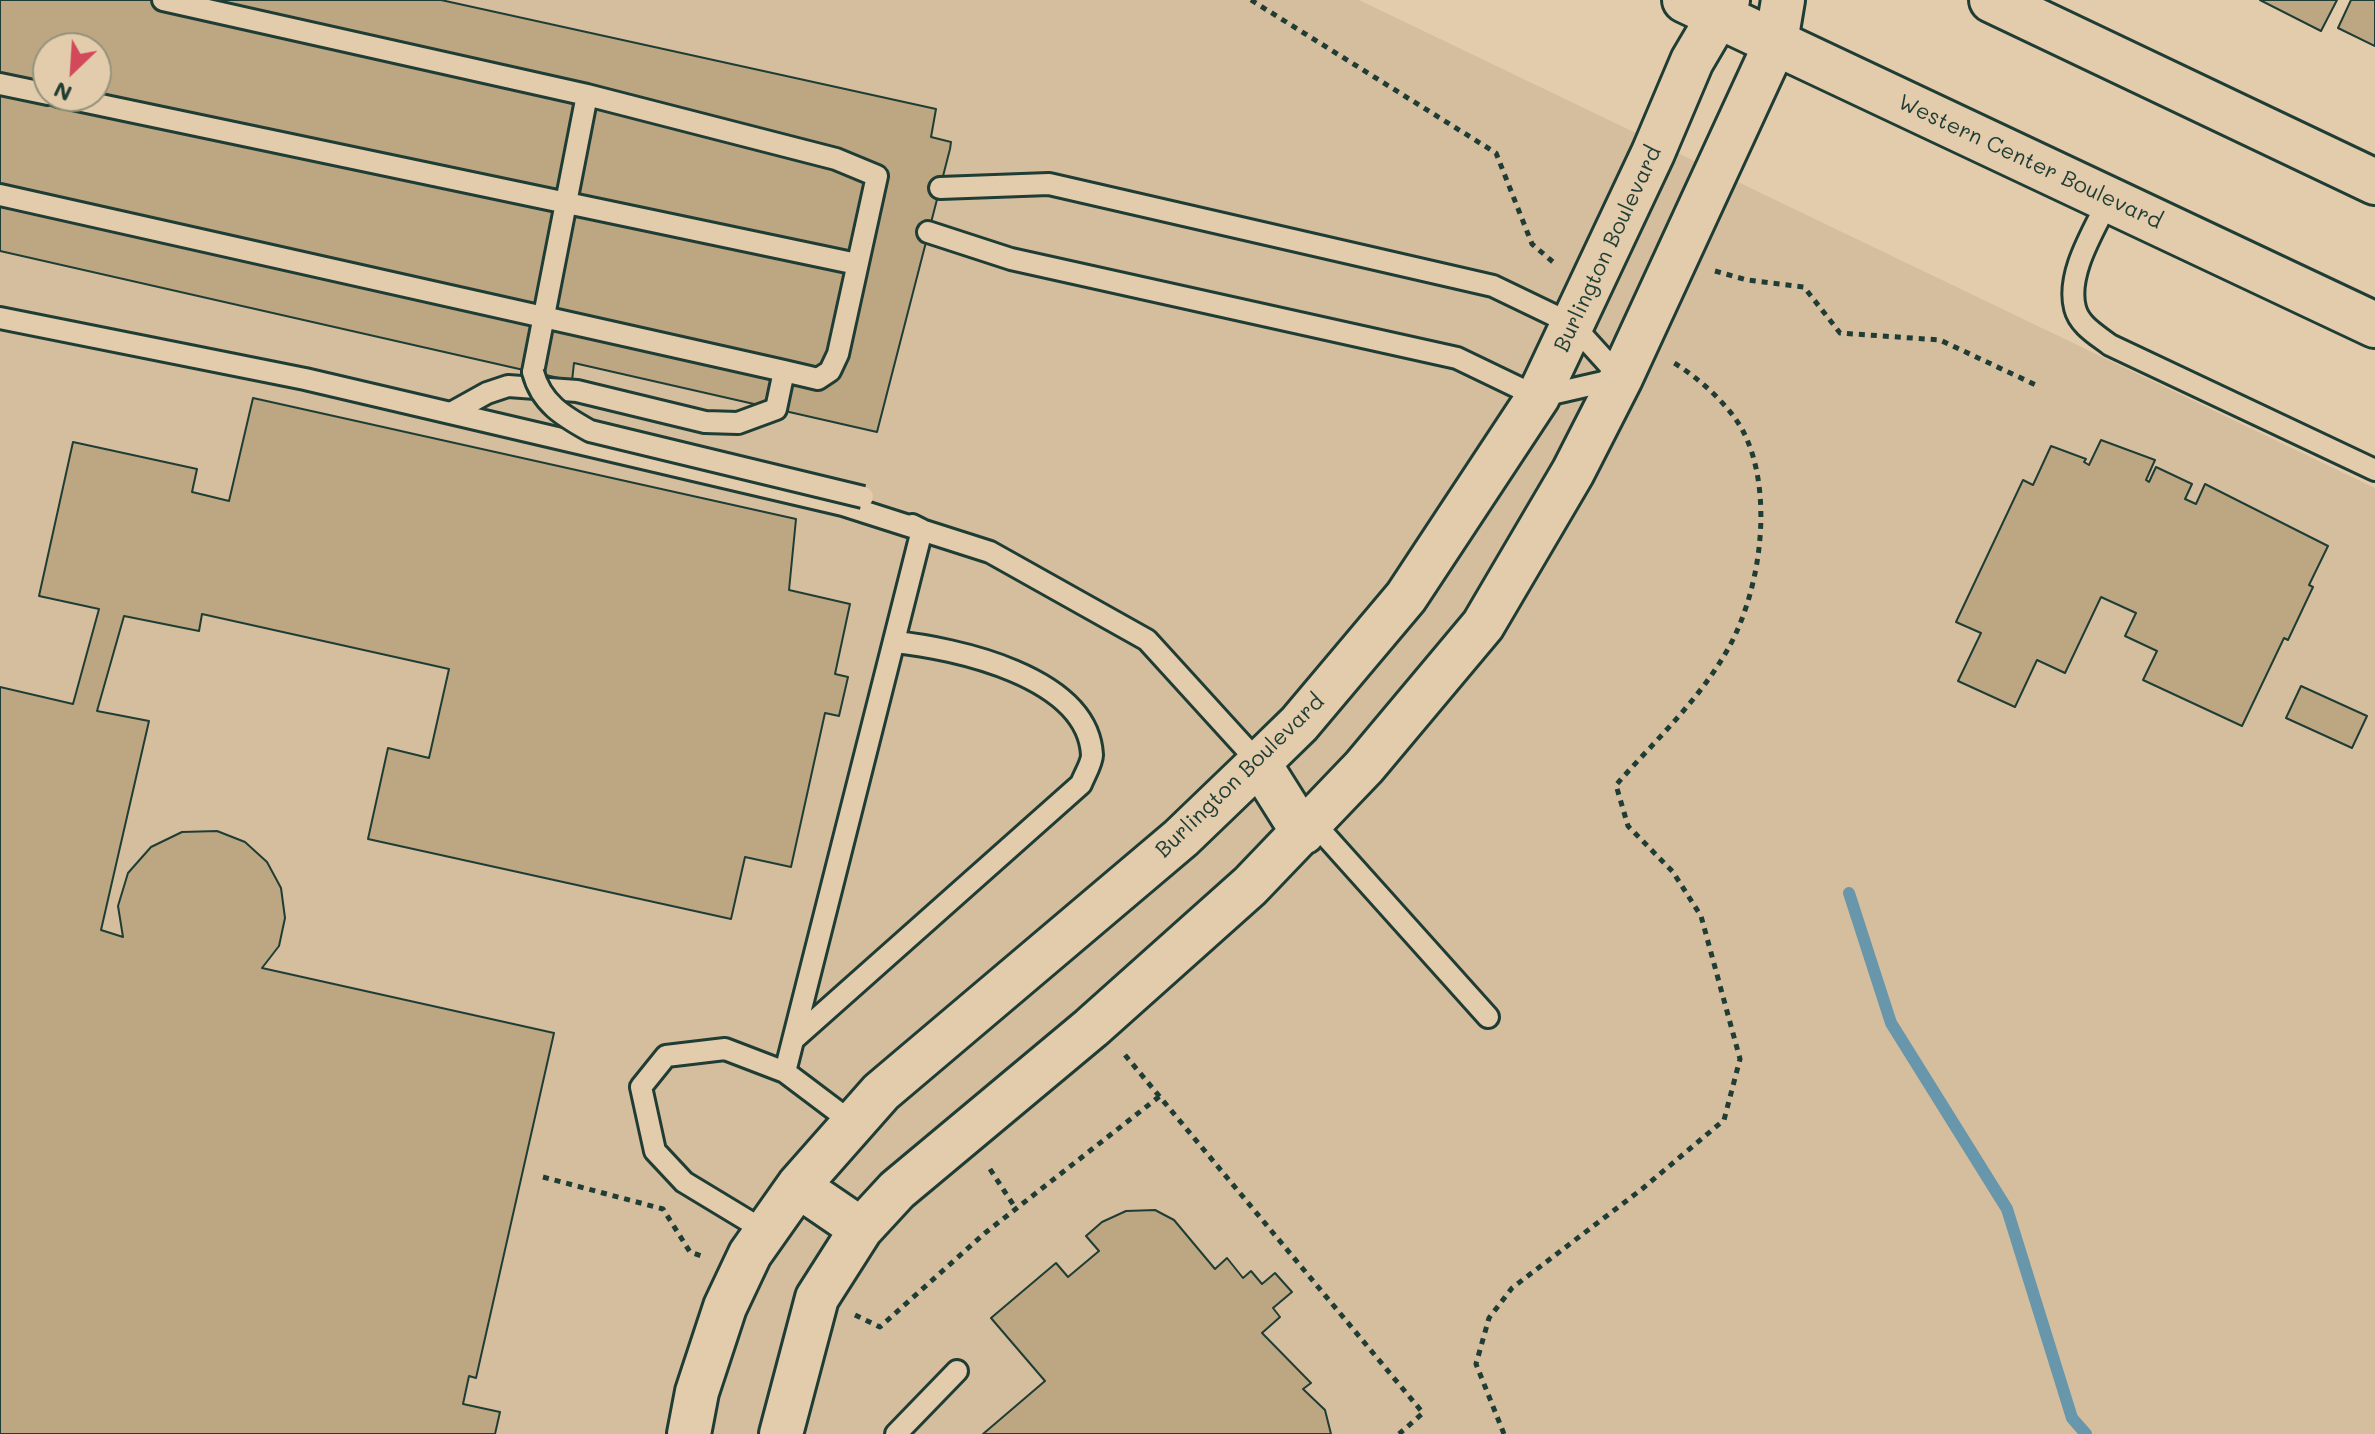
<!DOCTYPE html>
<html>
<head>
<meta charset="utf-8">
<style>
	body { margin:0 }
	#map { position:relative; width:2375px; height:1434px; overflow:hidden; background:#e3ccac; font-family:Mali,sans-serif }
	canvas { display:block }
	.north { position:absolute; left:32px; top:32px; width:80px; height:80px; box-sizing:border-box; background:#e3ccac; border:2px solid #95937c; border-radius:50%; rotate:205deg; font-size:22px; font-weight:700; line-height:32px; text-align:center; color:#1f3d34 }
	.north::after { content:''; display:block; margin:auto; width:28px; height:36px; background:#d1495b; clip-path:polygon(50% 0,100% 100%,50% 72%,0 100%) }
</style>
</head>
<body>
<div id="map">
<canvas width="2375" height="1434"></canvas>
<div class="north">N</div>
</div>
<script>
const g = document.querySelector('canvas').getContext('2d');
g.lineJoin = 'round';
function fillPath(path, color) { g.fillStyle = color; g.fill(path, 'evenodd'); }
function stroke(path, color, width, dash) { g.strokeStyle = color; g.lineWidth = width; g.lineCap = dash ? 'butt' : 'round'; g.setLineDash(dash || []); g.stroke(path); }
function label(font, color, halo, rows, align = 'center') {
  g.font = font + ' Mali,sans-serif'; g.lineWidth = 6; g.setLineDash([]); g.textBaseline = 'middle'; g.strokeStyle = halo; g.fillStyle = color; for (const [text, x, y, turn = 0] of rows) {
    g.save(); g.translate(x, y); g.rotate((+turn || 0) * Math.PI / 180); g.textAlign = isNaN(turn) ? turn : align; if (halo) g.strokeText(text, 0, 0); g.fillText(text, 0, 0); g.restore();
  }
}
const built = new Path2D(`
	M0,0H1359L2375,488V1434H0ZM48,48H96V96H48Z`);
const stream = new Path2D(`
	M1849,893L1891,1023L2007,1209L2072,1418L2086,1434`);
const building = new Path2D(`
	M0,0H441L936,109L931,137L951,142L950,149L877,432L574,363L572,381L0,251ZM48,48H96V96H48Z
	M2260,0H2337L2321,31Z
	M2351,0H2375V46L2338,28Z
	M253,398L796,519L789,590L850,604L835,674L848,677L839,716L825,713L791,867L745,857L731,919L368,839L388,748L429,758L449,669L202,614L199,631L124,616L97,711L149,721L101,930L123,937L118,906L128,873L151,847L182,832L217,831L245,842L267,862L281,888L285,918L279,946L262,968L554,1033L476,1378L469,1376L463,1404L500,1412L495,1434H0V687L73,704L99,609L39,596L73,442L197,469L192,492L229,501Z
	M2101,440L2155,460L2146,480L2149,482L2156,467L2192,484L2185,499L2196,504L2205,484L2328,546L2309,585L2313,587L2288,640L2284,638L2242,726L2143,680L2157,651L2125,636L2136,613L2101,597L2065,673L2037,660L2015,707L1958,681L1981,633L1956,622L2023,480L2033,485L2051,446L2086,459L2084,462L2089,465Z
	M2301,686L2367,716L2352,748L2286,718Z
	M1155,1210L1174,1220L1215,1269L1227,1258L1243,1278L1251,1271L1262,1284L1275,1273L1292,1292L1273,1308L1280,1317L1262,1333L1311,1383L1303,1389L1325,1410L1331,1434H983L1045,1381L991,1318L1056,1263L1068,1277L1099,1251L1086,1236L1102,1222L1126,1211Z`);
const path = new Path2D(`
	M1251,0L1496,153L1532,244L1553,262
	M1715,271L1747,280L1804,287L1840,333L1940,340L2038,386
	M1125,1055L1423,1413L1399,1434
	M990,1169L1016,1209
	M543,1177L663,1209L690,1252L704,1257
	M855,1315L880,1327L985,1233L1160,1096
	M1504,1434L1476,1364L1489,1318L1512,1288L1642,1189L1724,1120L1740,1059L1701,916L1673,872L1628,826L1616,785C1651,745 1694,705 1722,659C1760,600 1776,495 1743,431C1729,405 1699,378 1674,363`);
const lane = new Path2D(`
	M0,84L48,94
	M58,96L857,264
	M0,195L784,371L818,379L830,371L838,354L877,176L836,159L587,95L163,0
	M2109,199C2095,229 2066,273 2075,308C2079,325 2097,335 2110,345L2375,470
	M928,232L1011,259L1457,358L1538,397L1621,378L1572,324L1493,286L1049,184L940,188
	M0,318L305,379L843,505L990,552L1147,640L1259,763
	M533,372L587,95
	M451,413L487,393L508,386L577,391L705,422L738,423L776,409L784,371
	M1313,822L1488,1017
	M794,1039L1081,784C1084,776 1092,763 1092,755C1088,676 954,648 894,642
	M854,1124L785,1072L922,530L912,525
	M765,1231L684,1182L655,1151L641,1087L666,1056L725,1049L785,1072
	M896,1434L957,1371`);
const street = new Path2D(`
	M1259,763L1303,833
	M798,1186L861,1229
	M689,1434L697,1392L725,1307L750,1254L798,1186L881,1092L1181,838L1259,763L1299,724L1406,597L1538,397L1653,153L1692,61L1728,0
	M781,1434L817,1298L861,1229L897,1190L1091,1028L1250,886L1364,767L1483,625L1573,472L1621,378L1776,42L1783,0`);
const secondary = new Path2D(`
	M1685,0L2375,325
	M1992,0L2375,182`);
const laneBridge = new Path2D(`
	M533,372C541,403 563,416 590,431L863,497`);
const streetNames = [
	["Western Center Boulevard",2030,162,25],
	["Burlington Boulevard",1608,249,-65],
	["Burlington Boulevard",1240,776,-44]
];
fillPath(built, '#d4be9d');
stroke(stream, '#6896aa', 12);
fillPath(building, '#bda782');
stroke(building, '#1f3d34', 2);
stroke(lane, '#1f3d34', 26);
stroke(street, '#1f3d34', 48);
stroke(secondary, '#1f3d34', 50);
stroke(path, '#1f3d34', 5, [6, 6]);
stroke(lane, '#e3ccac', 20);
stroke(street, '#e3ccac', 42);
stroke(secondary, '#e3ccac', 44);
stroke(laneBridge, '#1f3d34', 26, []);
stroke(laneBridge, '#e3ccac', 20);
label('22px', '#1f3d34', '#e3ccac', streetNames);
</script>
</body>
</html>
